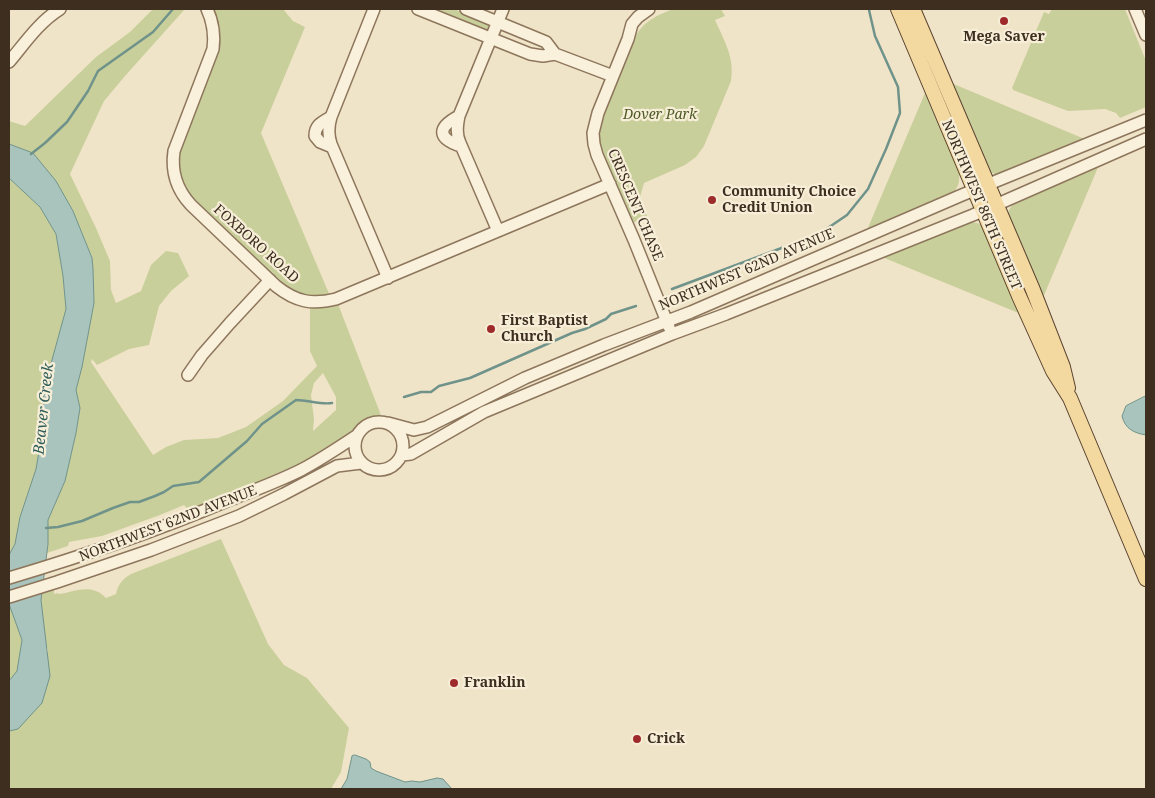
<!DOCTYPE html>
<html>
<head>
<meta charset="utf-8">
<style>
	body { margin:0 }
	#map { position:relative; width:1155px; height:798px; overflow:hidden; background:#f0e4c8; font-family:"Noto Serif",serif }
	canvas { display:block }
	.frame { position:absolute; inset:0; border:10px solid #3d2e20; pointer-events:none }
</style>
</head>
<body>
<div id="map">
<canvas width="1155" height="798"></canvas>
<div class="frame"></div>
</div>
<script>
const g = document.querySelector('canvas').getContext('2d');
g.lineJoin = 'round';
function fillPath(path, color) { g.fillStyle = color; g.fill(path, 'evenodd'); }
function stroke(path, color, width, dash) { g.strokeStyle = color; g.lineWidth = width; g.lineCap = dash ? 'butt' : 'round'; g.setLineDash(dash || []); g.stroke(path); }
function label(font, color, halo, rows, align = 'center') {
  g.font = font + ' "Noto Serif",serif'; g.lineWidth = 4.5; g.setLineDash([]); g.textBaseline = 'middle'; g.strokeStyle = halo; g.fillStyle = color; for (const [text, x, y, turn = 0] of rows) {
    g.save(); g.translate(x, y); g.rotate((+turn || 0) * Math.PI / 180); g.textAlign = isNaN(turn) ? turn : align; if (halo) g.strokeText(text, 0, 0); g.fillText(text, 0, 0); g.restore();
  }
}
const green = new Path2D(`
	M153,9H185L125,76L104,101L70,174L96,228L110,261L111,290L116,303L141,291L151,265L166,251L178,253L189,276L171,291L159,306L149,345L129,349L97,365L92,359L91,362L153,455L166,447L184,440L218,438L246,427L283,401L317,366L310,351V307H326L338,304L379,410L381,416L372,417L362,423L334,444L306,461L189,511L184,505L160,515L102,536L69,542L68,546L47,553L48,544V520L65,481L76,433L80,408L76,390L82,367L94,303L92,258L73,211L56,181L33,153L9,144V121L25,126L96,57L130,32ZM323,373L336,397V410L313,431L314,419L311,395L314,383Z
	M214,9H283L293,21L305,27L261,133L330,296C311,299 299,296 284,285L190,197C180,180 177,168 180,148L218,51C221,34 220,25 214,9Z
	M426,9H454L486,22L488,24V28L485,31Z
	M673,9H721L725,16L715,20C724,40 735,58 731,81L704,146L696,157L685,165L644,183L640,197L647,216L633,223L603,154L599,142V131L601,120L636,35C646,20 656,16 673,9Z
	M1052,9H1125L1146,61V107L1120,118L1116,113L1105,109L1068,111L1013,90V89L1012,88L1044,12L1049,14Z
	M949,82L1087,140L999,174H994L987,169Z
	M925,93L959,173C960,182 958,188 952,194L867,230Z
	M1099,165L1042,300L1007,217L1009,210L1014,202Z
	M9,178L40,207L56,234L63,276L66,309L52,361L36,469L20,516L15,544L9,555Z
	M971,222L977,223L982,225L1021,314L882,257Z
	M221,539L268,644L284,665L307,678L349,728L341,772L331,789H9V731L18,729L48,651L43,629L41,600L42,593L54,589V594L58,593L59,594C77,591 92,583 106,598L116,594C118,585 122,579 131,574Z
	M9,604L22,640L17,671L9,681Z`);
const water = new Path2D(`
	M9,144L33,153L56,181L73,211L92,258L93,269L94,303L82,367L76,390L80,408L76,433L65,481L48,520V544L41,600L50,676L42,703L18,729L9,731V681L17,671L22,640L9,604V555L15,544L20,517L36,469L42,433L44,389L66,309L63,276L56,234L40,207L9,178Z
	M1146,396V435C1134,433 1125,429 1122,416L1126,406Z
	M355,755L366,759L370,762L371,768L376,771L405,782L412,781L420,782L437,778L443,779L452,789H341L347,779L352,756Z`);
const stream = new Path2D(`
	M31,154L45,143L67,122L88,91L98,71L153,32L173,9
	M672,289L819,234L847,215L868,189L886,149L900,113L898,87L875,36L869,10L870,9
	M404,397L421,392H431L439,386L470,378L572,333L585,329L606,319L611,314L636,306
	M46,528L58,527L82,521L113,508L130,502H139L155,496L164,492L173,486L199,482L247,441L262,424L296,400C308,400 321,405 332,403`);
const minor = new Path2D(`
	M207,9C213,22 215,34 213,49L174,151C171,172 176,189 191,205L276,286C296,302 312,305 336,299L610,184
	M374,9L331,117C328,127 328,135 331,144L388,278
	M418,9L530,54L543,56L555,54L613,76
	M466,9L546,42L555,54
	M649,9L638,17L632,24L628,39L598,113L593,133L594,144L597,155L634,240L669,327
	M1135,9L1146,35
	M9,62C25,43 39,22 60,9
	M459,116C438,127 436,138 461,146
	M331,117C322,122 315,125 315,136L320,142L332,147
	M498,231L460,143C456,134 457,126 459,116L503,9
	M188,375L202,355L230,323L270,280
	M355 446a24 24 0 1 1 48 0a24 24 0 1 1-48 0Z
	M388,423L414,430L427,427L525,378L604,345L691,312L962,195L1146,120
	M402,455L411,454L484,412L672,334L726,314L973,215L1146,139
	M9,578C83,556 156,531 227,501C252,491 277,482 301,470C320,460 338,448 356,436
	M9,597L57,582L151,550L239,516L284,494L337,466L361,463`);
const major = new Path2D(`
	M898,9L1019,296L1053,371L1070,398L1146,579
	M913,9L1033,290L1063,367L1068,388`);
const markers = [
	[1004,21,5,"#9e2a2b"],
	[712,200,5,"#9e2a2b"],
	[491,329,5,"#9e2a2b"],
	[454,683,5,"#9e2a2b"],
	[637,739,5,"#9e2a2b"]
];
const poiNames = [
	["Mega Saver",1004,37,"center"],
	["Community Choice",722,192],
	["Credit Union",722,208],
	["First Baptist",501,321],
	["Church",501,337],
	["Franklin",464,683],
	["Crick",647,739]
];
const parkNames = [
	["Dover Park",660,115]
];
const streetNames = [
	["CRESCENT CHASE",635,205,67],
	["NORTHWEST 86TH STREET",981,205,67],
	["FOXBORO ROAD",256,244,42],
	["NORTHWEST 62ND AVENUE",747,270,-23],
	["NORTHWEST 62ND AVENUE",168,524,-21]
];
const waterNames = [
	["Beaver Creek",44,409,-84]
];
fillPath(green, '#c9cf9b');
fillPath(water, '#a9c4bc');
stroke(water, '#6f938a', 1);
stroke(stream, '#6f938a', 2.5);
stroke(minor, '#8d765c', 14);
stroke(major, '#5b4430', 16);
stroke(minor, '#faf1dc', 11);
stroke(major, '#f3d9a0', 14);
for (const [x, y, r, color] of markers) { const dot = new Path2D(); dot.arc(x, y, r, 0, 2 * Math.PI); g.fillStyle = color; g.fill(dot); stroke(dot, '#f7eed8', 2); }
label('bold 14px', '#3d2e20', '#f7eed8', poiNames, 'left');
label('italic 14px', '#4d5a26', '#f7eed8', parkNames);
label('14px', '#3d2e20', '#f7eed8', streetNames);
label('italic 15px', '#2f5d5a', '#f7eed8', waterNames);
</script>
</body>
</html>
